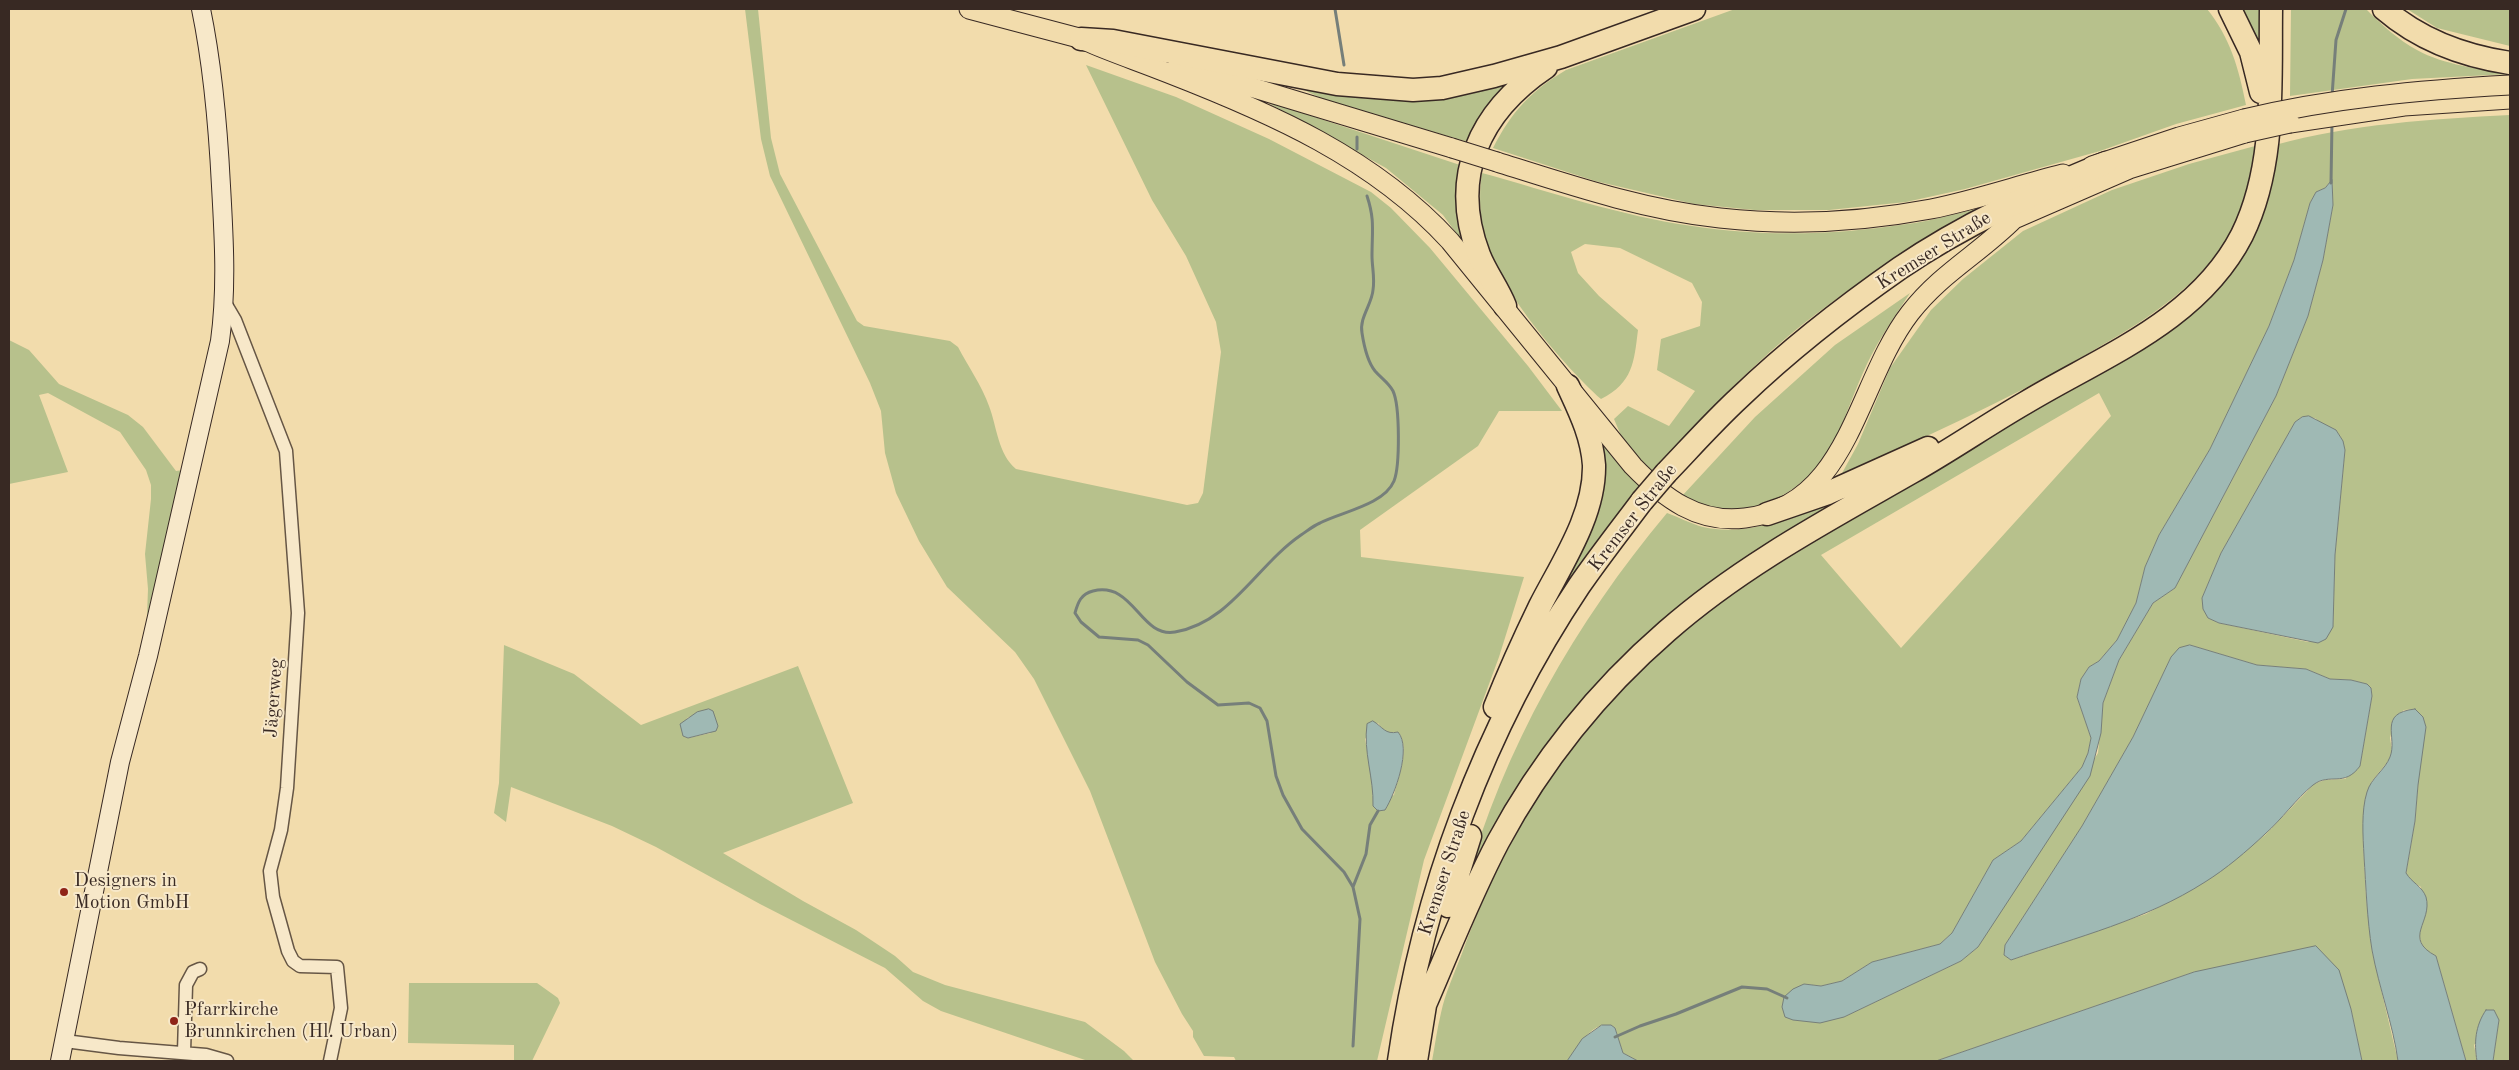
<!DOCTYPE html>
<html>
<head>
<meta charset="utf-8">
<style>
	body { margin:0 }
	#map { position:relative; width:2519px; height:1070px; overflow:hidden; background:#f2dcac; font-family:"Old Standard TT",serif }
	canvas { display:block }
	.frame { position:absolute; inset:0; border:10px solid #382923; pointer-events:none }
</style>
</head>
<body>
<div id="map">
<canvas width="2519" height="1070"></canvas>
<div class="frame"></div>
</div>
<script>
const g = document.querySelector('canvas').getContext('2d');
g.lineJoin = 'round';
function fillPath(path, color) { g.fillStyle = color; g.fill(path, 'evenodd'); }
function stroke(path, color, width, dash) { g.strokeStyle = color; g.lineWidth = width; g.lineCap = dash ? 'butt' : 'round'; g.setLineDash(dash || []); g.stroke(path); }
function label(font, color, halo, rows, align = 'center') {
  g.font = font + ' "Old Standard TT",serif'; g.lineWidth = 4; g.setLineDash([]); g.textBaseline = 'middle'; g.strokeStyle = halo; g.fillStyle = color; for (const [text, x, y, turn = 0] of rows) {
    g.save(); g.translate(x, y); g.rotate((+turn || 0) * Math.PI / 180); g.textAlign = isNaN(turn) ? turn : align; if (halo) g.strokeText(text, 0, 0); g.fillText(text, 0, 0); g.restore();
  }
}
const green = new Path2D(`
	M745,9H758L771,138L780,174L857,321L864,326L950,341L958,347C968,366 982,386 989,406C997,427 998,454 1016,469L1187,505L1198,503L1203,493L1221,352L1216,322L1186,256L1152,200L1086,65L1176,97L1269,139L1371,192L1391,208L1430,248L1528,366L1562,411H1499L1478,446L1360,530L1361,557L1524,577L1499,657L1424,860L1377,1061H1236L1234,1057L1204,1056L1193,1037V1031L1182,1014L1155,962L1090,791L1034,679L1015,652L947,587L919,541L896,493L885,453L881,411L870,383L770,176L761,139ZM1378,723C1383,731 1388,734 1398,732C1411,747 1398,778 1394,795L1373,806L1374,789L1365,739Z
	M1735,9H2207C2230,37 2239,69 2246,105L2176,124L2100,151L1965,189L1906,202L1829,210H1754L1694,204L1595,181L1493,148C1512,111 1531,91 1566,70Z
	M2242,9H2262V55Z
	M2291,9H2366C2381,24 2398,40 2417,50C2444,65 2480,69 2510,74L2412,79L2290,96Z
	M2407,9H2510V46L2437,28Z
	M1507,84L1493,99L1468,142L1327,101L1304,90C1347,96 1392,101 1435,99C1460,98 1483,91 1507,84Z
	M1263,100L1460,165L1458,214L1464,244L1443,215L1386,168Z
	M2510,115V1061H2493L2499,1020L2474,1045L2477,1061H2466L2436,956L2426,951L2420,941L2419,932L2424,919L2421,887L2411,881L2406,874L2415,821L2418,785L2415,709L2404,710L2396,716L2390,738L2392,750L2390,759L2372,781L2365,804L2363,840L2366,896L2372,951L2398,1061H2362L2351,1009L2194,972L1936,1061H1638L1623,1053L1615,1028C1594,1015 1578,1049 1567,1061H1432C1435,1045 1437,1029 1441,1013C1445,994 1454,974 1461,956C1500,847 1559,752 1639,669C1677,630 1723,600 1767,569L2193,310L2275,145C2352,124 2431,119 2510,115ZM2332,180L2333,205L2323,260L2308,316L2276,396L2175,588L2153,603L2119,660L2103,703L2098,753L1978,947L1961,961L1844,1017L1804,984L1821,986L1842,981L1872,962L1940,944L1952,933L1993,860L2021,841L2082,767L2088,753L2091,738L2077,697L2081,679L2089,667L2099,661L2117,640L2136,603L2145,567L2159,535L2210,449L2269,326L2294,260L2310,203L2316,192L2325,188ZM2099,393L2111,416L1901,648L1821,555ZM2302,417L2315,418C2328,433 2338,421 2345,450L2335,555L2333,626L2308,642L2219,623L2208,618L2202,598L2221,553L2295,422ZM2190,645L2257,665L2306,669L2330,679L2351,680L2367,684L2371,688L2372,696L2360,766L2345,779L2325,780L2314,784L2265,835L2206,881L2146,914L2011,960L2004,955L2005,945L2082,826L2133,737L2171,657Z
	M2255,146C2249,183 2242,220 2218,252C2183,299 2132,328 2082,357C2004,402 1923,438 1841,475L1858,444L1890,368L1931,310L1963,279L2023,231L2112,190L2189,164Z
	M1482,173C1551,192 1621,216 1692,226C1763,237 1836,235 1907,224C1932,221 1957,213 1981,208C1923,241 1869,274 1816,314C1755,360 1703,417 1651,471L1622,438L1614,419L1628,406L1669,426L1695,391L1657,370L1661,339L1700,326L1702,302L1692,283L1620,248L1585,244L1571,252L1578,273L1599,296L1638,330C1634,362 1633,383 1601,399C1565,367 1503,294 1488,248C1480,224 1478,198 1482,173Z
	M1910,293C1895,316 1879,339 1867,364C1856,387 1848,411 1838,434C1816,483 1764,519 1710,507C1700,506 1691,500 1682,496L1755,417L1835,345Z
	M9,340L29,350L59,384L128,415L143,427L176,471L183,470L147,616L148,589L145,554L151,499V485L146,470L120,432L48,393L39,395L68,472L9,484Z
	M1597,433L1640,486L1595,545L1522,664L1591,525Z
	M1856,492L1661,622L1624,654L1594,686L1537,757L1514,794L1465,886C1504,747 1575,623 1667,513C1679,517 1691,524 1703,527C1755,539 1809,509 1856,492Z
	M504,645L574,674L641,725L798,666L853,803L723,853L803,901L856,930L895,956L913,972L945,985L1085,1022L1124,1051L1134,1061H1088L941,1011L923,1001L885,968L760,904L656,847L612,826L511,787L506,822L494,813L499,783ZM709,709L711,733L688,738L683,736L687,718Z
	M409,983H537L558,998L560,1003L532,1061H514V1045L408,1043Z`);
const water = new Path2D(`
	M2332,180L2333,205L2323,260L2308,316L2276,396L2175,588L2153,603L2119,660L2103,703L2101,733L2090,776L1978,947L1961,961L1844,1017L1820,1023L1793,1020L1785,1017L1782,1007L1784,997L1793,989L1804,984L1821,986L1842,981L1872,962L1940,944L1952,933L1993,860L2021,841L2082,767L2088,753L2091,738L2077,697L2081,679L2089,667L2099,661L2117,640L2136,603L2145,567L2159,535L2210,449L2269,326L2294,260L2310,203L2316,192L2325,188Z
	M2309,416L2336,430L2343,441L2345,450L2335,555L2333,627L2326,639L2318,643L2219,623L2208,618L2203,609L2202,598L2221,553L2295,422L2302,417Z
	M2190,645L2257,665L2306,669L2330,679L2351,680L2367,684L2371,688L2372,696L2360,766C2344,788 2330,772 2313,785C2296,799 2282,819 2265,834C2247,851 2226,869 2205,882C2146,920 2077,937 2011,960L2004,955L2005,945L2082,826L2133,737L2171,657L2179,648Z
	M709,709L713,711L718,726L716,731L688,738L683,736L680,724L697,712Z
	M2415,709L2423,717L2426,727L2418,785L2415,821L2406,873C2412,883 2422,886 2426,897C2433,922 2402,938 2436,956L2466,1061H2398C2393,1024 2379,988 2372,950C2367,919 2366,887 2364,856C2363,836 2361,811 2367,792C2371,778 2385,770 2390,757C2398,737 2377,713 2415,709Z
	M1373,721C1383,727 1385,735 1398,732C1412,748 1395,794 1385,810L1378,811L1373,806C1374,778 1363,752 1367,724Z
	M2316,946L2339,970L2351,1009L2362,1061H1936L2194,972Z
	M2486,1010H2494L2499,1020L2493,1061H2477C2474,1043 2475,1026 2486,1010Z
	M1602,1025H1611L1615,1028L1623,1053L1638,1061H1567L1582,1039Z`);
const stream = new Path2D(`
	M1335,9L1344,65
	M2332,96L2336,40L2346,9
	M1357,149V137
	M2331,183L2332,122
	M1353,887L1366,854L1370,825L1378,811
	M1615,1037L1640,1026L1676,1014L1742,987L1767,989L1787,998
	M1353,1046L1360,919L1353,887L1344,872L1302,829L1283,795L1276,776L1267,721L1260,708L1249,703L1218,705L1187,682L1148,645L1138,640L1099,637L1081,622L1075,613C1078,602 1081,594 1093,591C1134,581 1140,638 1175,632C1230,623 1257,565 1301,535C1307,531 1313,526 1320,523C1341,512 1384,505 1394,481C1400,466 1400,406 1393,391C1389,383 1381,378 1375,371C1367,361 1364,346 1362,333C1359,318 1372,304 1373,290C1375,278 1372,267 1372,256C1372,231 1375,220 1367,196`);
const street = new Path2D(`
	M225,303L235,320L286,451L298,613L287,788L281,830L270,871L273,897L288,951L293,961L300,966L337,967L341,1008L330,1061
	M65,1041L119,1048L206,1055L227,1061
	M184,1052L186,985L193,972L200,969`);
const secondary = new Path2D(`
	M60,1061L120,762L148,656L220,341C227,289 224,238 221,186C218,126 213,67 201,9`);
const primary = new Path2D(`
	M969,9L1094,42
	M1086,41C1113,53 1141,62 1168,73C1271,113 1374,158 1450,241L1633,466C1664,498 1698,524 1745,518C1850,506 1856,383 1910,313C1941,273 1979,254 2014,219L2129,169L2245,133
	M1178,65L1452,148
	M2290,123L2404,106L2510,99
	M1497,162C1570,185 1644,210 1720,218C1790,226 1862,222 1931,209C1976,200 2019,185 2063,174
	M2092,166L2179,137L2244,119`);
const highway = new Path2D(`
	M2230,9L2251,52L2261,92
	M2384,9C2420,40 2463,56 2510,63
	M1081,39L1113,41L1337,84L1413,90L1442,88L1494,76L1561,57L1694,9
	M1505,306C1498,288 1486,273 1479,255C1449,177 1479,112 1546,67
	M1666,473C1690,448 1714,421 1740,397C1789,350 1844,307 1900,268C1963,225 2035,192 2106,163
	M1767,514L1828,493L1928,448
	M1495,707C1509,672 1524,639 1540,606C1562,563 1595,515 1594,465C1592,436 1580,412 1568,386
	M1448,906L1470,836
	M1424,1007C1448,952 1470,895 1498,842C1541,762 1599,690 1667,631C1741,566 1828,520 1912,472C1951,450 1987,425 2025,403C2103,356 2198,321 2242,235C2276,166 2270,84 2271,9
	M1399,1061C1423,893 1484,728 1579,586C1599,557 1621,529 1642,501
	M1416,1061L1427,993`);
const primaryBridge = new Path2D(`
	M2244,119C2332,98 2420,90 2510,85
	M2245,133L2290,123
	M1452,148L1497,162`);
const highwayBridge = new Path2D(`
	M1642,501L1666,473`);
const markers = [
	[64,892,5,"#8f2418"],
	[174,1021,5,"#8f2418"]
];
const streetNames = [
	["Kremser Straße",1934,251,-32],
	["Kremser Straße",1633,518,-52],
	["Jägerweg",274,698,-86],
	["Kremser Straße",1445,873,-72]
];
const poiNames = [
	["Designers in",74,881],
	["Motion GmbH",74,903],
	["Pfarrkirche",184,1010],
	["Brunnkirchen (Hl. Urban)",184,1032]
];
fillPath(green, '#b7c18c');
fillPath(water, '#9fb9b4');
stroke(water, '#767f7a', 1);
stroke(stream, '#767f7a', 3);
stroke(street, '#665645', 15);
stroke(secondary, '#382923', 20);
stroke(primary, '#382923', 21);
stroke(highway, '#382923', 25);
stroke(street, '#f7e8c9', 12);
stroke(secondary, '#f7e8c9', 18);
stroke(primary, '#f2dcac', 19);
stroke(highway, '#f2dcac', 22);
stroke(primaryBridge, '#382923', 21, []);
stroke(highwayBridge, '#382923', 25, []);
stroke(primaryBridge, '#f2dcac', 19);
stroke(highwayBridge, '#f2dcac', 22);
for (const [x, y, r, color] of markers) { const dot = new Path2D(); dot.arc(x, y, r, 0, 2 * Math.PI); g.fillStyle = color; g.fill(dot); stroke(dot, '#f7e8c9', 2); }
label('19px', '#382923', '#f7e8c9', streetNames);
label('19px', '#382923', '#f7e8c9', poiNames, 'left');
</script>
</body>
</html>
